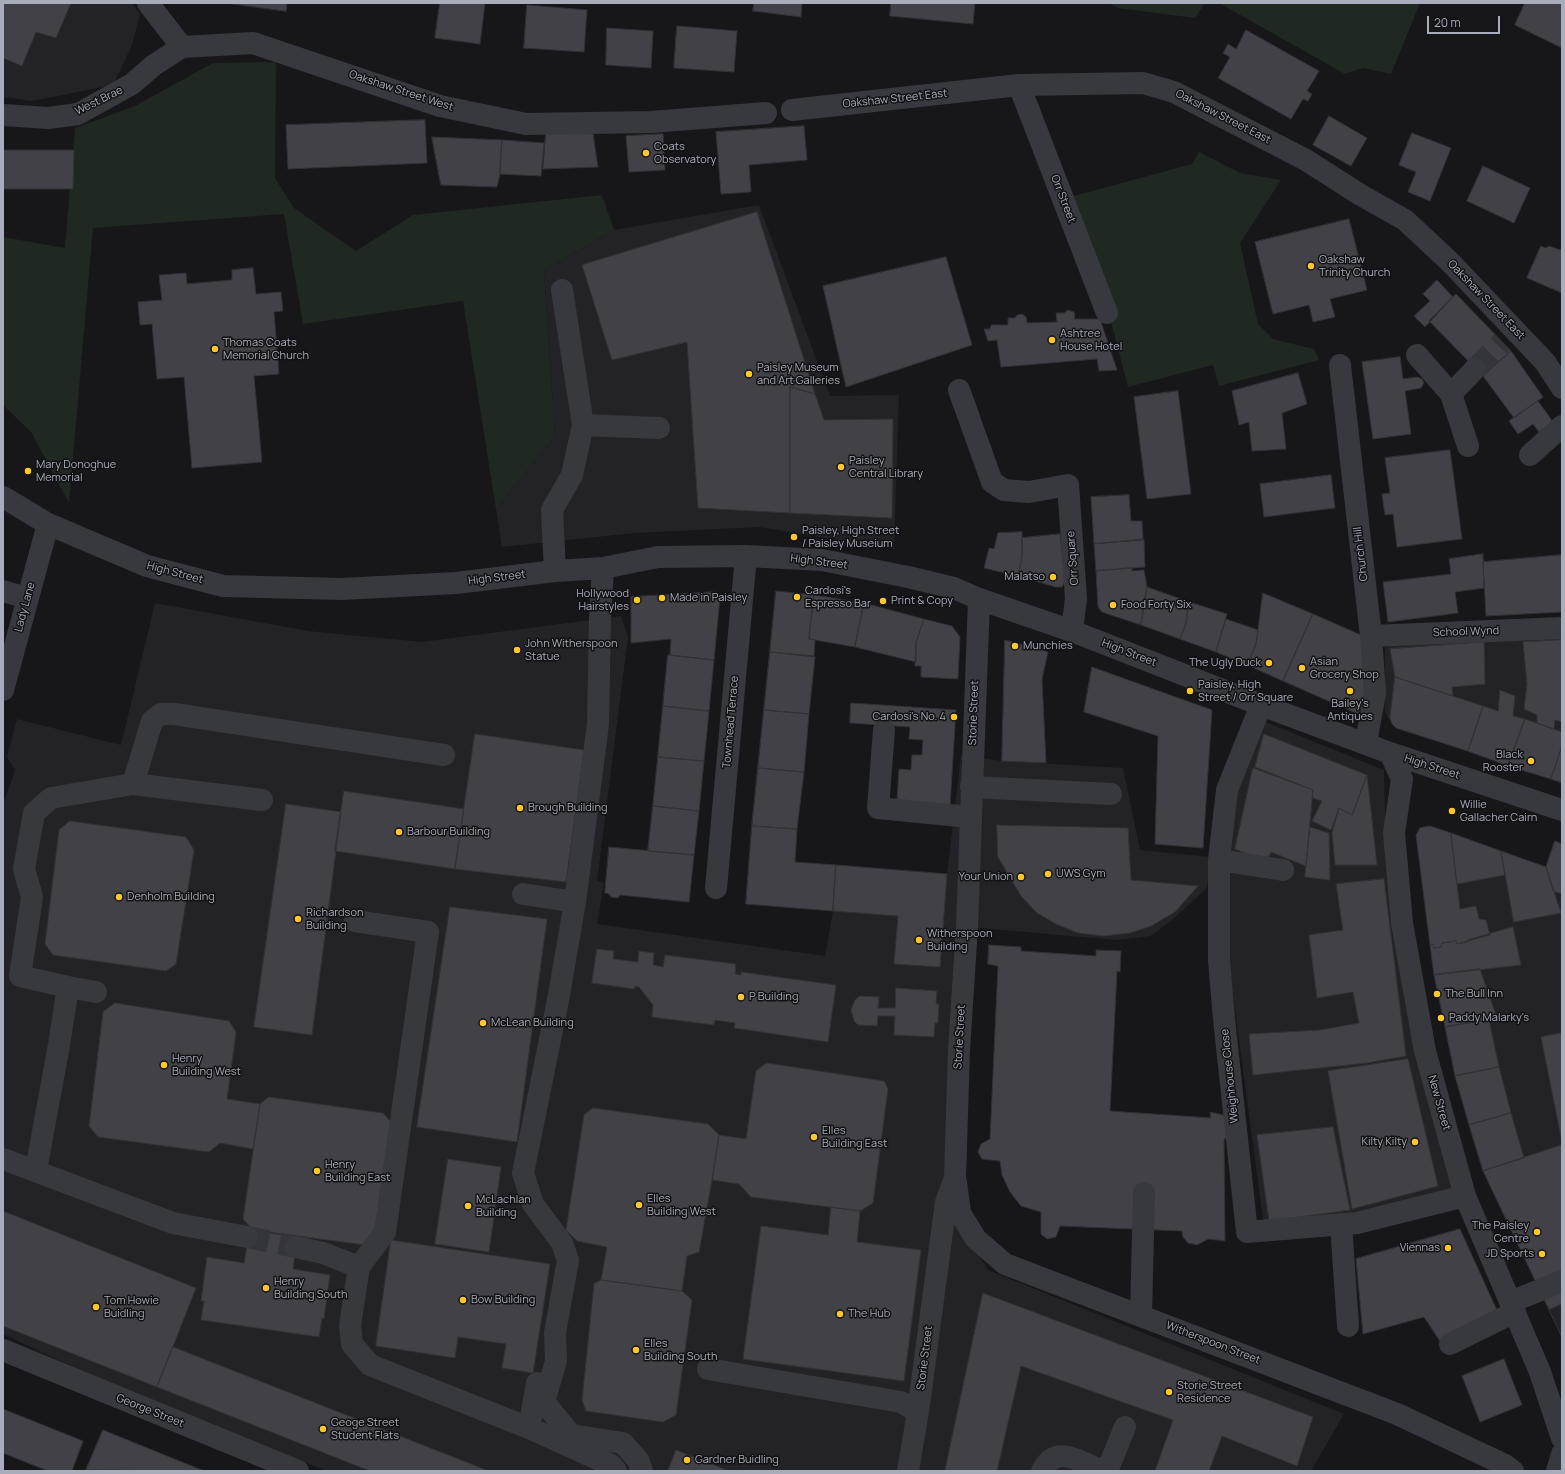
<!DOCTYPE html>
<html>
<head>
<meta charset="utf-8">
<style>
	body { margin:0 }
	#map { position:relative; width:1565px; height:1474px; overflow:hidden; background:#17171a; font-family:Manrope,sans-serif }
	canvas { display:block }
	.frame { position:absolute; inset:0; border:4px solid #a9acba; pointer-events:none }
	.scale { position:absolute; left:1427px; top:16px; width:73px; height:18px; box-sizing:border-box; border:2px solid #a9acba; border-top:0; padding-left:5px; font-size:12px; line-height:14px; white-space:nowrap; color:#a9acba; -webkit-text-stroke:3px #121215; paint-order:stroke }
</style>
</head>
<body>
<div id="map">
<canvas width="1565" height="1474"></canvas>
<div class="frame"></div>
<div class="scale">20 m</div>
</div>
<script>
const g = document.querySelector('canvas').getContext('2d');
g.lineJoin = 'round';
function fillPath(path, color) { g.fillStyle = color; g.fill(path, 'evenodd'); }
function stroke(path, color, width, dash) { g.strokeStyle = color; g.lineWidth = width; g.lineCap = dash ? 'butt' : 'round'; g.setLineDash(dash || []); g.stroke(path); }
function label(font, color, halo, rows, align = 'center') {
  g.font = font + ' Manrope,sans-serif'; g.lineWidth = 3; g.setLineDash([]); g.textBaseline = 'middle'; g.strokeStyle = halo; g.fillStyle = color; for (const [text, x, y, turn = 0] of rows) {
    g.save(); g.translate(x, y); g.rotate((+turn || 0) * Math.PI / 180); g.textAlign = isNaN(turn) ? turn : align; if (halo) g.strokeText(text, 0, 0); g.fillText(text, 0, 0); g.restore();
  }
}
const built = new Path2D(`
	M3,3H132L140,14L132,45L113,85L32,101L3,97Z
	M759,205L830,396L899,395L894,549L759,527L635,533L502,547L496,509L555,436L544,270L614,230Z
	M155,603L308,631L422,642L621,616L628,637L597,881L604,883L597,924L825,956L833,911L836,865L947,874L961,755L1002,761L1123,768L1140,850L1211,857L1207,888L1172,920L1151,936L1116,940L967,927L946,1202L988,1270L1344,1414L1311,1471H327L128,1393L3,1334V800L5,799L15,770L7,757L17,719L121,745Z
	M1562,633V783L1396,728L1392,724L1385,713V647L1401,643Z
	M1256,718L1384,770L1386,848L1453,1195L1264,1227L1228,957L1226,836Z
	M1430,826L1546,867L1555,841L1562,844V1337L1481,1165L1455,1076L1434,975L1416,835L1420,828Z`);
const green = new Path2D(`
	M1108,3H1205L1195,18L1118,8Z
	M1219,3H1420L1391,74L1363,68L1345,74Z
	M270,62H276L275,178L294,208L356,251L413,215L602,195L614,230L544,270L555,436L496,509L463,301L303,324L284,214L93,228L69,503L31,432L3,405V237L65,248L75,128L135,106L213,63Z
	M1199,152L1240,173L1281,180L1240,243L1258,324L1273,339L1314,349L1319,360L1219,386L1213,365L1128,387L1096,264L1070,197L1192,164Z`);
const building = new Path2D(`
	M3,3H71L56,38L36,32L22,66L3,58Z
	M226,3H287L286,11Z
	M440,3H485L480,44L435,38Z
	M754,3H802L801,17L753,11Z
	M891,3H975L973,24L890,16Z
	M1525,3H1562V48L1515,25Z
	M527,5L587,10L584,52L524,48Z
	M677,26L737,31L734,72L674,68Z
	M607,28L653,31L651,68L606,65Z
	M1246,30L1319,71L1307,91L1312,94L1308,101L1303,99L1291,119L1218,78L1230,57L1223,53L1228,44L1236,49Z
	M1329,116L1367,138L1351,166L1313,145Z
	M425,120L427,163L288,169L286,125Z
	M804,126L807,160L749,165L751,192L721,194L716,132Z
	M546,132L593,134L598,167L543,169Z
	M1412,133L1451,148L1430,201L1408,192L1416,172L1399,165Z
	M663,134L665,170L629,172L626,136Z
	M432,137L502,140L500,174L497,187L441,185Z
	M502,140L544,143L541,176L500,174Z
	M4,150H74L73,189H3Z
	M1483,166L1530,188L1514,223L1467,201Z
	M757,212L815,394L790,387V513L698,508L687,342L612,360L582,265Z
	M1349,219L1367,290L1330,299L1335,317L1313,322L1309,305L1273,314L1255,242Z
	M1541,246L1546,248L1549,246L1560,250L1562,248V293L1527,278Z
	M946,257L972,345L846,387L823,286Z
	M253,268L256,294L281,292L283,311L274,312L279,374L254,376L262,462L192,468L184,377L157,379L152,324L140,325L138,302L162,300L159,275L186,273L187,284L232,280V270Z
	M1437,280L1453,297L1425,327L1414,316L1430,301L1423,294Z
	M1456,294L1511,351L1483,376L1429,321Z
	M1068,310L1074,312L1075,315L1074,319H1100L1117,370L1099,371L1097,359L1001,367L997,340L988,341L984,329H990L991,325H1008V318H1015L1017,315L1022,314L1026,317L1027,323L1057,322L1056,313H1064Z
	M1511,351L1543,397L1514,418L1483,376Z
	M1400,357L1403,379L1417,377L1422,379L1424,383L1421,388L1405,391L1411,434L1373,439L1362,362Z
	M1298,373L1307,404L1282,413L1286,449L1252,451L1249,422L1239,425L1232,391Z
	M790,387L815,394L824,420L893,419L892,518L790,513Z
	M1178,391L1191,494L1147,499L1134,397Z
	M1538,401L1553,422L1539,432L1533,424L1518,434L1509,421Z
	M1450,450L1462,539L1397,547L1393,514L1385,515L1382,494L1390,493L1385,458Z
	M1331,475L1335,508L1264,517L1260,484Z
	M1129,495L1131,521H1142L1143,539L1094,544L1091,497Z
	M1022,532V556L1018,576L984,568L989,548L994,549L998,533Z
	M1060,534L1065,581L1062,587H1056L1018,576L1022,556V538Z
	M1144,540L1145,567L1096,571L1094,544Z
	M1483,554L1484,588L1455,592L1458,613L1388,622L1383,582L1451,574L1449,559Z
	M1562,555V612L1486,616L1483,562Z
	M1132,568V571L1144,570L1147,587L1141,625L1102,612L1098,607L1096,571Z
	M1147,587L1189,602L1186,623L1180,639L1141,625Z
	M776,591L814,595L809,639L815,640L814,656L770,652Z
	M716,592L720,597L714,660L670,655L671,639L631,643V597Z
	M1263,593L1313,614L1283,681L1247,665L1256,644Z
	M814,595L864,603L855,647L809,639Z
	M1189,602L1227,614L1216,652L1180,639L1186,623Z
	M864,603L924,619L916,643V662L855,647Z
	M1313,614L1361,635L1369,689L1358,714L1283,681Z
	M924,619L952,626L960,637L958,679L921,677V666H915L916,643Z
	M1226,619L1258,630L1256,644L1247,665L1216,652Z
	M1005,640L1048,652L1042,679L1046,763L1002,761Z
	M1562,640V722L1555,720L1554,729L1537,723V715L1524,709L1527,684L1523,642Z
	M1484,642L1485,684L1452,687L1453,696L1395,677L1390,649Z
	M770,652L815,657L809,714L764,710Z
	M668,655L714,660L709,711L663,706Z
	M1092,667L1212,710L1203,848L1155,844L1158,736L1084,712Z
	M1395,677L1483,706L1468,751L1396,728L1392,724L1390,718Z
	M1500,690L1515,696L1513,716L1525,719L1508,766L1468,751L1483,706L1498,711Z
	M851,703L956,710L950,806L897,800L899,769L911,770L912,755H922L923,740L909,739L910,727L850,723Z
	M663,706L709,711L704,761L658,757Z
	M764,710L809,714L804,772L758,768Z
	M1525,719L1562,732V746L1551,779L1508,766Z
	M475,734L584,750L566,882L455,869Z
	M1264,734L1367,775L1352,815L1339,808L1331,830L1312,821L1322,801L1312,798L1313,790L1255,767Z
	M1562,746V783L1551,779Z
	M658,757L704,761L699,811L653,806Z
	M758,768L804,772L797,829L752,826Z
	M1253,768L1313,790L1306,866L1271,852L1266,862L1235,849Z
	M1367,775L1377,865H1335L1332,833L1339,808L1352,815Z
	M344,791L464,809L455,869L335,851Z
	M286,804L341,812L312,1035L254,1027Z
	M653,806L699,811L694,855L648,851Z
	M70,821L186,837L194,850L176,964L166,971L53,955L45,944L59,830Z
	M997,825L1128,828L1131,880L1198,886L1175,912L1151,926L1130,933L1103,936L1078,933L1056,924L1037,913L1021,896L998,857Z
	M752,826L797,829L795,862L836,865L833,911L746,904Z
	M1430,826L1451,833L1460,909L1476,906L1479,919L1486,920L1490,935L1457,944L1456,941L1442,943L1441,947L1434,948L1433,944L1430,945L1416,835L1420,828Z
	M1310,827L1329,833L1330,880L1305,877Z
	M1451,833L1501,851L1505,875L1457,884Z
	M1555,841L1562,844V894L1553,891L1546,867Z
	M609,847L694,855L689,902L620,895L618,898L611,897L609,894L605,893Z
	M1501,851L1546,867L1561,913L1514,922Z
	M836,865L947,874L940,967L894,964L898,916L833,911Z
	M1384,879L1406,1056L1367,1063L1253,1075L1249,1034L1320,1030L1359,1023L1353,992L1317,998L1309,935L1343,930L1336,884Z
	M450,907L547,919L517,1142L417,1127Z
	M1513,927L1521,965L1434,975L1430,945L1433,944L1434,948L1441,947L1442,943L1456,941L1457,944L1467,942L1468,940Z
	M989,945L1021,947V951L1096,956V950L1121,951L1120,972L1117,971L1110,1111L1211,1118L1210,1112L1228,1116L1229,1138L1224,1139L1225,1241L1208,1239L1197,1245L1188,1243L1183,1237L1182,1231L1060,1226L1056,1237L1047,1239L1041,1234V1212L1021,1206L1010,1192L1002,1175L1000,1161L982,1159L978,1152L981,1144L990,1139L998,966L988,964Z
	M597,949L614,951L613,959L638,962L639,951L654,953L653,965L663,967L665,955L736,964L735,974L741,975V972L836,985L828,1042L734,1028L735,1023L715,1020L714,1025L652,1017L653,1005L639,987L635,986L634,989L592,983Z
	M1480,969L1497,1018L1445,1027L1434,975Z
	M896,988L937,991L936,1004H939L938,1023H935L934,1037L894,1035L895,1016H878L877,1026L858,1025L854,1021L851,1010L855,1000L860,996L879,997L878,1008H895Z
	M115,1003L229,1021L236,1032L227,1099L260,1104L253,1149L220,1143L209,1152L98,1137L89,1126L103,1012Z
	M1489,1020L1499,1067L1455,1076L1445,1027Z
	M1562,1033V1142L1541,1037Z
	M1408,1059L1438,1186L1352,1209L1328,1071Z
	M767,1063L884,1081L888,1089L873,1203L860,1211L751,1197L739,1184L712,1180L719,1135L746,1139L756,1071Z
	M1499,1067L1511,1113L1469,1125L1455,1076Z
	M269,1097L383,1113L392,1123L375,1238L365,1245L253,1230L243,1219L260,1104Z
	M593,1108L708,1124L719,1135L712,1180L699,1252L687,1256L682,1291L601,1280L607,1247L577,1241L566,1230L584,1115Z
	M1511,1113L1524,1158L1483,1171L1469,1125Z
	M1333,1127L1350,1210L1269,1221L1257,1135Z
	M1562,1145V1337L1483,1171Z
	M448,1159L501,1167L489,1252L435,1244Z
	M831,1207L860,1211L857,1242L921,1250L904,1381L743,1359L761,1226L828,1235Z
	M3,1211L196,1288L157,1387L3,1326Z
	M1460,1229L1499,1315L1442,1344L1424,1317L1363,1334L1356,1259Z
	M249,1230L297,1237L293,1269L330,1275L324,1319L322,1318L319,1337L201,1320L204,1301H201L207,1257L244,1263Z
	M391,1240L550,1264L533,1373L502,1368L506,1344L458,1337L455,1358L376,1346Z
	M601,1280L682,1291L692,1300L676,1415L663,1422L586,1411L582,1400L594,1284Z
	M983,1293L1313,1417L1297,1466L1222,1436L1209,1471H1155L1173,1420L1021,1366L997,1471H945Z
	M1562,1304V1337L1549,1310Z
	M173,1347L489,1471H370L157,1387Z
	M1504,1359L1522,1405L1480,1422L1462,1376Z
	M3,1409L83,1441L72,1471H48L3,1453Z
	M103,1430L204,1471L86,1470Z
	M676,1450L729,1471H668Z`);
const minorTunnel = new Path2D(`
	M1475,369L1502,342
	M247,1237L296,1247`);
const minor = new Path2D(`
	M148,3L182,47
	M1019,85L1107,313
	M792,110L1019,85L1143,83L1174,92L1306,160L1359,194L1405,220L1450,262L1545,362L1562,388
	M3,115L48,118L78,114L132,84L154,65L182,47L253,43L440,106L526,124L651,122L766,113
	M1417,355L1451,394L1468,446
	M1340,365L1371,636L1375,693L1366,743
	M959,390L992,482L1004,490L1029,492L1068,485L1076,598L1072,631
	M1451,394L1475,369
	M583,425L659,428
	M1530,455L1562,426
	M3,497L48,524L147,566L223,586L342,589L456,583L555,571L603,568L658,557L746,556L822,560L908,577L954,588L979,599L1072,631L1261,705L1390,753L1562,810
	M603,568L600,619L598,724L575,902L559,995L523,1173L533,1204L562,1243L568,1260L555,1333L556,1361L544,1402L571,1435L623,1443L638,1460L642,1471
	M555,571L552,510L572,475L583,425L562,290
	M3,591L27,598
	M1371,636L1562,628
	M3,690L48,524
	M1261,705L1227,790L1219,860V960L1224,1019L1247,1232L1357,1223L1465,1196
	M884,730L878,808L970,817
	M1390,753L1402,779L1394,833L1402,923L1425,1051L1465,1196L1540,1372L1562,1438
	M133,784L152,721L161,714H174L444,755
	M971,787L1111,794
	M1219,860L1283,870
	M716,888L746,556
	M523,894L575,902
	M68,987L96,992
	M3,1159L173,1223L247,1237
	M36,1170L59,1045L68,987L20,976L32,897L24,869L34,813L51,798L133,784L262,800
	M956,1182L960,1213L976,1239L1005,1264L1397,1414L1505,1465L1513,1471
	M1341,1224L1348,1326
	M296,1247L323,1253L359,1267L385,1232L428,932L355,921
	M359,1267L350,1325L352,1344L370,1365L529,1428L537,1383
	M1511,1302L1562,1281
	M1141,1315L1144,1193
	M1450,1344L1515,1312
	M3,1350L298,1471
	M708,1369L901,1402L918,1412
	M529,1428L611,1465L616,1471
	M908,1471L918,1412L946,1202L955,1178L959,1050L967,927L979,599
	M1042,1471C1056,1443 1081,1462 1102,1471
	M1107,1471L1125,1427
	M1557,1471L1562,1454`);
const markers = [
	[646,153,4,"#fec82b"],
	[1311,266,4,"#fec82b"],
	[1052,340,4,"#fec82b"],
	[215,349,4,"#fec82b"],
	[749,374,4,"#fec82b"],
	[841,467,4,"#fec82b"],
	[28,471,4,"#fec82b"],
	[794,537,4,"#fec82b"],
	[1053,577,4,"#fec82b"],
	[797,597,4,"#fec82b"],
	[662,598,4,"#fec82b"],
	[637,600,4,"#fec82b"],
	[883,601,4,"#fec82b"],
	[1113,605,4,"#fec82b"],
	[1015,646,4,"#fec82b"],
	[517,650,4,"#fec82b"],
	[1269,663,4,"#fec82b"],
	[1302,668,4,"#fec82b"],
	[1190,691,4,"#fec82b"],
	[1350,691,4,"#fec82b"],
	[954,717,4,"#fec82b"],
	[1531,761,4,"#fec82b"],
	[520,808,4,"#fec82b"],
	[1452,811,4,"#fec82b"],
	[399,832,4,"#fec82b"],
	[1048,874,4,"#fec82b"],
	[1021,877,4,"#fec82b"],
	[119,897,4,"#fec82b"],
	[298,919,4,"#fec82b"],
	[919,940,4,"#fec82b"],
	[1437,994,4,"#fec82b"],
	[741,997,4,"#fec82b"],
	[1441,1018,4,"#fec82b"],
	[483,1023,4,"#fec82b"],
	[164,1065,4,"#fec82b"],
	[814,1137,4,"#fec82b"],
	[1415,1142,4,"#fec82b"],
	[317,1171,4,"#fec82b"],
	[639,1205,4,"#fec82b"],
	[468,1206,4,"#fec82b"],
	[1537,1232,4,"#fec82b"],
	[1448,1248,4,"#fec82b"],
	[1542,1254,4,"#fec82b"],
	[266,1288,4,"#fec82b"],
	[463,1300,4,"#fec82b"],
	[96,1307,4,"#fec82b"],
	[840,1314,4,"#fec82b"],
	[636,1350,4,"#fec82b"],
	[1169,1392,4,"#fec82b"],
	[323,1429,4,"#fec82b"],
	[687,1460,4,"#fec82b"]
];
const streetNames = [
	["Oakshaw Street West",401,91,18],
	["Oakshaw Street East",895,99,-6],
	["West Brae",99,101,-26],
	["Oakshaw Street East",1223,117,27],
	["Orr Street",1063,199,69],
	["Oakshaw Street East",1486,300,46],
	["Church Hill",1361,554,-97],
	["Orr Square",1073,558,-94],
	["High Street",819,562,7],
	["High Street",175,573,15],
	["High Street",497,578,-7],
	["Lady Lane",25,607,-75],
	["School Wynd",1466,632,-2],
	["High Street",1129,653,21],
	["Storie Street",974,713,-88],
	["Townhead Terrace",731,722,-85],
	["High Street",1432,767,18],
	["Storie Street",960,1037,-87],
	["Weighhouse Close",1230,1076,-96],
	["New Street",1439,1103,74],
	["Witherspoon Street",1213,1343,21],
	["Storie Street",925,1358,-83],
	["George Street",150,1411,22]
];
const poiNames = [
	["Coats",654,147],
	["Observatory",654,160],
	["Oakshaw",1319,260],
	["Trinity Church",1319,273],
	["Ashtree",1060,334],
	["House Hotel",1060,347],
	["Thomas Coats",223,343],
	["Memorial Church",223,356],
	["Paisley Museum",757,368],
	["and Art Galleries",757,381],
	["Paisley",849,461],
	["Central Library",849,474],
	["Mary Donoghue",36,465],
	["Memorial",36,478],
	["Paisley, High Street",802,531],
	["/ Paisley Museium",802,544],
	["Malatso",1045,577,"right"],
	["Cardosi's",805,591],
	["Espresso Bar",805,604],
	["Hollywood",629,594,"right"],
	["Hairstyles",629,607,"right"],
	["Made in Paisley",670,598],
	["Print & Copy",891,601],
	["Food Forty Six",1121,605],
	["John Witherspoon",525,644],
	["Statue",525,657],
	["Munchies",1023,646],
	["Asian",1310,662],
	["Grocery Shop",1310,675],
	["The Ugly Duck",1261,663,"right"],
	["Paisley, High",1198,685],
	["Street / Orr Square",1198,698],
	["Bailey's",1350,704,"center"],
	["Antiques",1350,717,"center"],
	["Cardosi's No. 4",946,717,"right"],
	["Black",1523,755,"right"],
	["Rooster",1523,768,"right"],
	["Willie",1460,805],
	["Gallacher Cairn",1460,818],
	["Brough Building",528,808],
	["Barbour Building",407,832],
	["UWS Gym",1056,874],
	["Your Union",1013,877,"right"],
	["Denholm Building",127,897],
	["Richardson",306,913],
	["Building",306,926],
	["Witherspoon",927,934],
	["Building",927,947],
	["The Bull Inn",1445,994],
	["P Building",749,997],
	["Paddy Malarky's",1449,1018],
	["McLean Building",491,1023],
	["Henry",172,1059],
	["Building West",172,1072],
	["Elles",822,1131],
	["Building East",822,1144],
	["Kilty Kilty",1407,1142,"right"],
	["Henry",325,1165],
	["Building East",325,1178],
	["Elles",647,1199],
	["Building West",647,1212],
	["McLachlan",476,1200],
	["Building",476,1213],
	["The Paisley",1529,1226,"right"],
	["Centre",1529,1239,"right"],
	["Viennas",1440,1248,"right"],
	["JD Sports",1534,1254,"right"],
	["Henry",274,1282],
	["Building South",274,1295],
	["Bow Building",471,1300],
	["Tom Howie",104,1301],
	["Buidling",104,1314],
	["The Hub",848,1314],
	["Elles",644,1344],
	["Building South",644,1357],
	["Storie Street",1177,1386],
	["Residence",1177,1399],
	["Geoge Street",331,1423],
	["Student Flats",331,1436],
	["Gardner Buidling",695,1460]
];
fillPath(built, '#232327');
fillPath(green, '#1f2821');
fillPath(building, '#414147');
stroke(building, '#313136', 1);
stroke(minorTunnel, '#34353a', 22, [22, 11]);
stroke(minor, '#38383f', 22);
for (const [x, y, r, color] of markers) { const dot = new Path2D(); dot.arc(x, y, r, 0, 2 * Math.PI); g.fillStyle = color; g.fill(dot); stroke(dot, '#121215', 1.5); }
label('11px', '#a9acba', '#121215', streetNames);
label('11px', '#a9acba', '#121215', poiNames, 'left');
</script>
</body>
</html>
